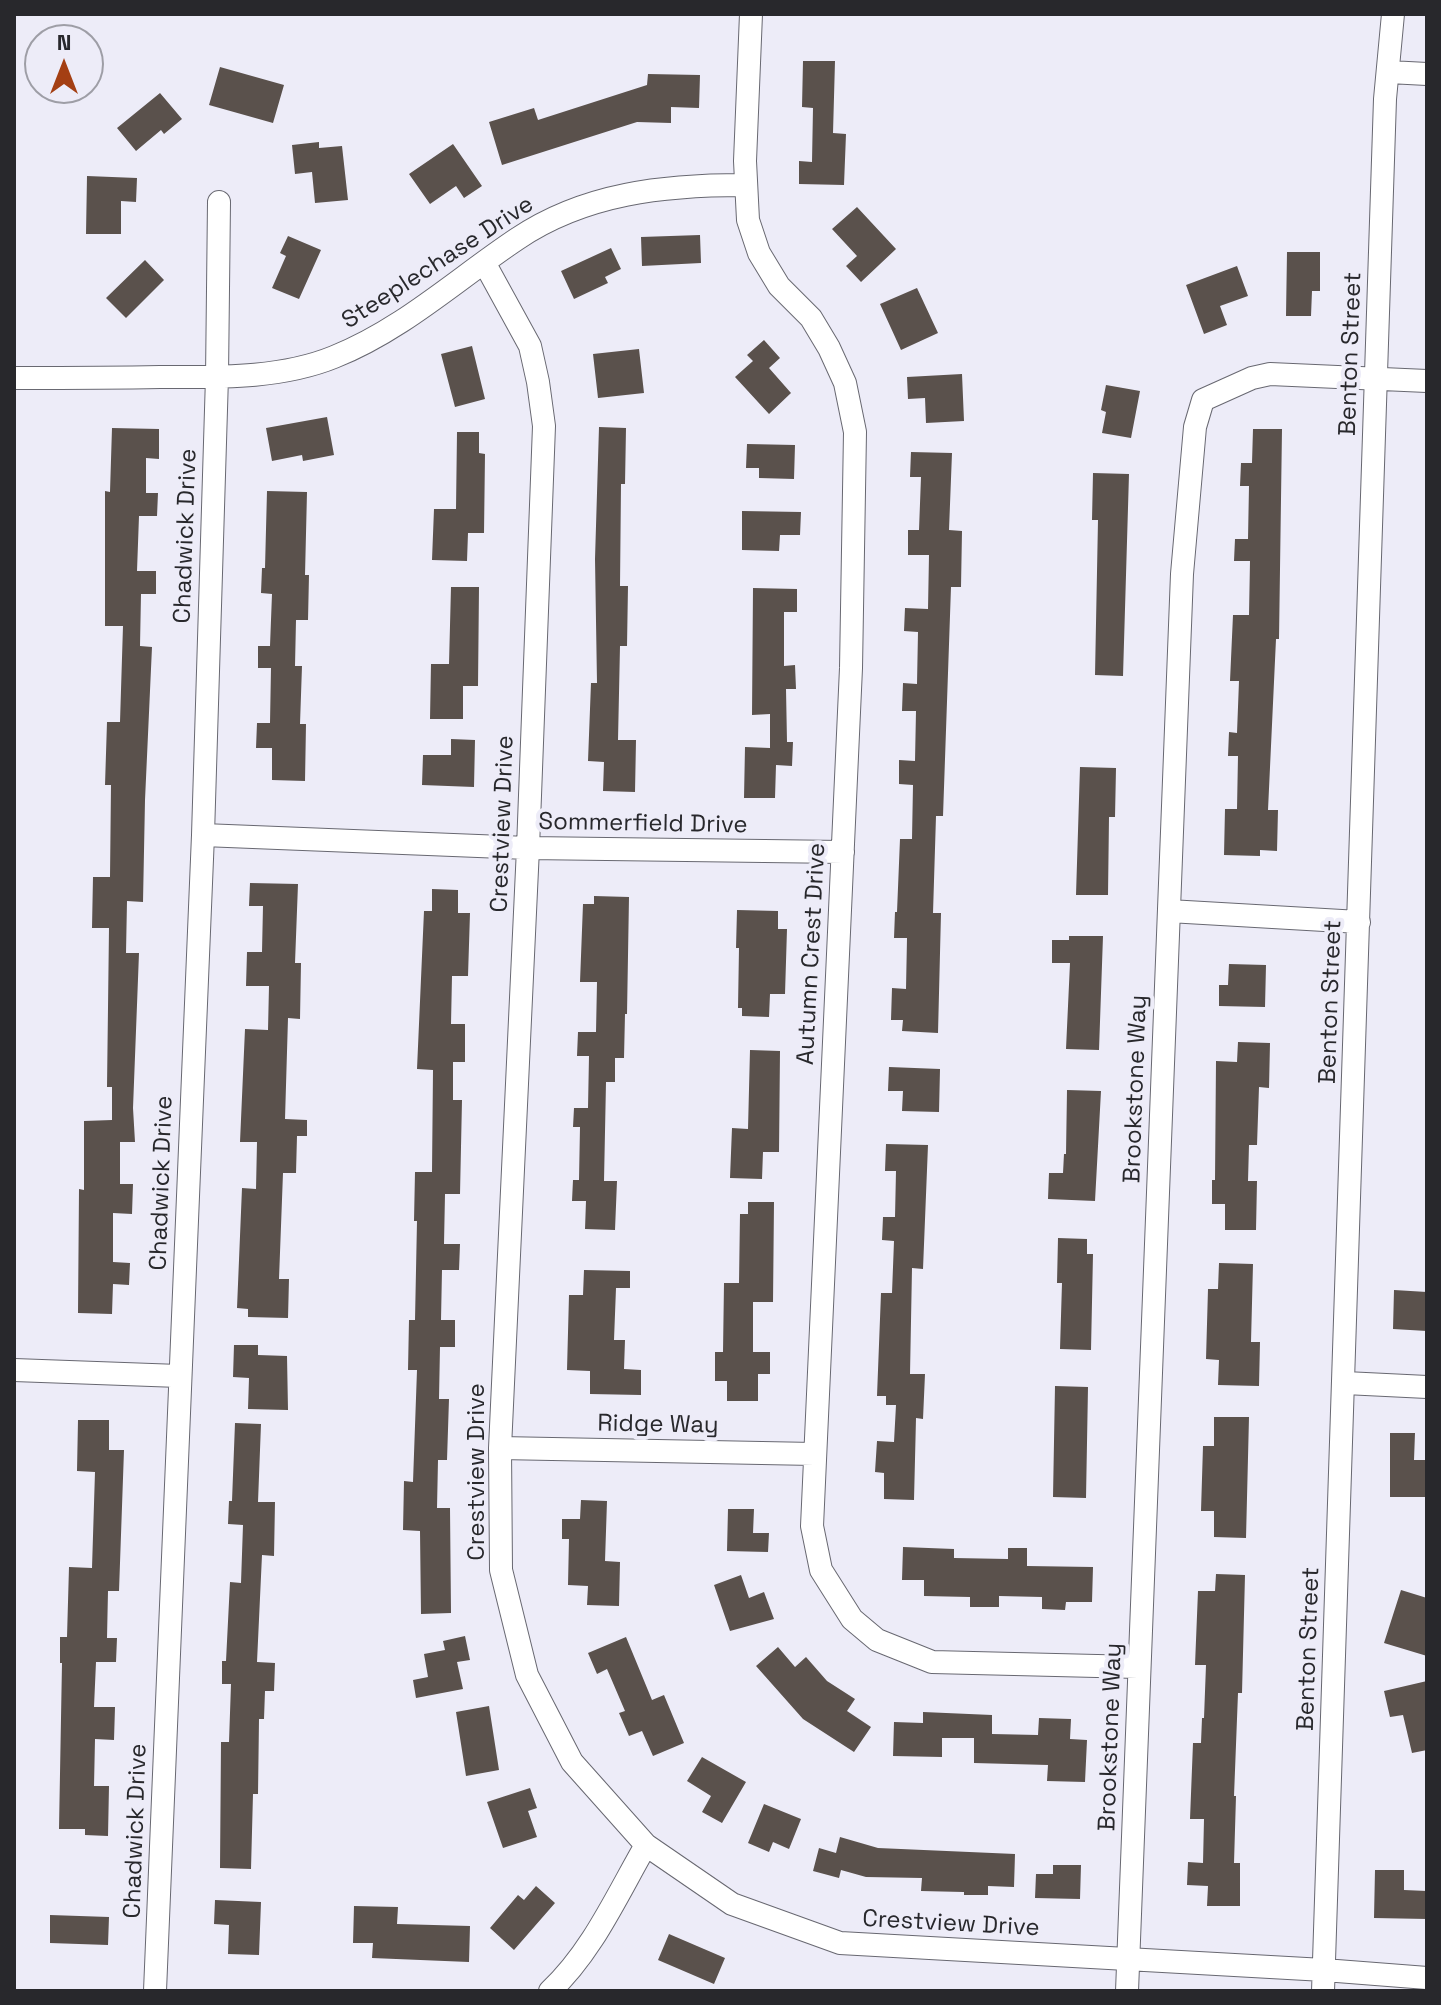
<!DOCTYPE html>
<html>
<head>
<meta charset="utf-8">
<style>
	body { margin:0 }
	#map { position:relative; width:1441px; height:2005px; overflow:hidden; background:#edecf8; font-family:"Space Grotesk",sans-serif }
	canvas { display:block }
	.frame { position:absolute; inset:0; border:16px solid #28282c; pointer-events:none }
	.north { position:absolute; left:24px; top:24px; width:80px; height:80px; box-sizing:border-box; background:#edecf8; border:2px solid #9e9ea6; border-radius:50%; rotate:0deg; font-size:22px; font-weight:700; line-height:32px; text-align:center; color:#28282c }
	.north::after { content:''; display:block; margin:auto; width:28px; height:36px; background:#a43f13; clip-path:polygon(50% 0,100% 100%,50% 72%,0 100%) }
</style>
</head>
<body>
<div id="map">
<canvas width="1441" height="2005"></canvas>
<div class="frame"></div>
<div class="north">N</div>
</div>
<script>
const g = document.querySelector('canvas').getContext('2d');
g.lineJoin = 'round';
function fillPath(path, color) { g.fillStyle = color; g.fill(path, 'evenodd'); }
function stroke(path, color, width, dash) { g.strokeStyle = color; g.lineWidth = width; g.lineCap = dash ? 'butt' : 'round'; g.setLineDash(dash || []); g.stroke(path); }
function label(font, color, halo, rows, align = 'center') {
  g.font = font + ' "Space Grotesk",sans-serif'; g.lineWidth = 8; g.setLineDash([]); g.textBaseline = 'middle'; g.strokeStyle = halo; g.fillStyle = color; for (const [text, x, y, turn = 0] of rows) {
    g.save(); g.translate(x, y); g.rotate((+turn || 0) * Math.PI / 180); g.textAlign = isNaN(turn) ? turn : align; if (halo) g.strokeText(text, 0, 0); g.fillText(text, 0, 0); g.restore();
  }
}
const building = new Path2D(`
	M803,61H835L833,133L846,134L844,185L799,184V161L812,162L813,108L802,107Z
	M220,67L284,85L273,123L209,105Z
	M648,74L700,75L699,108L671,107V123L637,122L502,165L489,122L534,108L538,120L647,85Z
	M160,93L182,119L164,134L161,130L136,151L117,128Z
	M319,142V148L342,146L348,200L315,203L312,172L295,174L292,145Z
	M453,144L482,186L464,198L456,186L430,204L409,174Z
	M87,176L137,178L136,202L121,201V234H86Z
	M857,207L896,249L861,282L846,266L857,256L832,229Z
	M700,235L701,263L642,266L641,237Z
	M288,236L321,250L299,299L272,288L286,256L280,253Z
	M611,248L621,269L605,277L608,283L574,299L561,271Z
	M1287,252H1320V291H1312L1311,316H1286Z
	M145,260L164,280L126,318L106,298Z
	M1237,266L1248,296L1220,306L1227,325L1204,334L1186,285Z
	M917,288L938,333L901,350L880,304Z
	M764,340L780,358L769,368L791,393L769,414L735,377L753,361L747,355Z
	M472,346L485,399L455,407L441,354Z
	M639,349L644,393L598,398L593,354Z
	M962,374L964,421L926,423L925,398L908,399L907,377Z
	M1106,385L1140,391L1131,438L1102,433L1106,412L1101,410Z
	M327,417L334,455L303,461L302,455L272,461L266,428Z
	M599,427L626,428L625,484H621L620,586H628L627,646H620L618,740H636L635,792L603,791L604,762L588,761L591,683H597L595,559Z
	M112,428L159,429V459L146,458V493H158L157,516H139L137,571H156V594H141L140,646L152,647L145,800L143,902L127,901L126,953H139L133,1108L135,1142H120V1184H133L132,1214L113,1213V1262L130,1263L129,1285L113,1284L112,1314L78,1313L79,1189L84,1190V1121L112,1120V1087H107L109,928H92L93,877H110L111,785H105L107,722H120L123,626H105V491L110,492Z
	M1253,429H1282L1279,639H1276L1268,810H1278L1277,851L1260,850V856L1224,855L1225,809H1237L1238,756H1228L1229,732L1237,733L1239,681H1230L1233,615H1249L1250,561H1234L1235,539H1248L1249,486H1240L1241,463H1252Z
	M457,432H479V453L485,454L484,533H468L467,561L432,560L434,509H456Z
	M747,444L795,445L794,479L759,478V468H746Z
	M911,452L952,453L949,530L962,531L961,587H951L943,816H936L933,913H941L938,1033L902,1031L903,1020H891L892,988L906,989L907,938H894L895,912H897L900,839H912L913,785L899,784V760L915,761L916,711H902L903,683L917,684L918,632L904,631L905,608L928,609L929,555H908V530H919L921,477H910Z
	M1093,473L1129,474L1123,676L1095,675L1098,520H1092Z
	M267,491L307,492L305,575H309L308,620H296L295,666H302L300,724H306L305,781L272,780V748H256L257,723H270L271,668H258V646H270L272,594L261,593L262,568H265Z
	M742,511L801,512L800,535H780L779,551L742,550Z
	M451,587H479L478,686H463V719H430L431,664H449Z
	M753,588L797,589V612H784V666L795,665L796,689H786L787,742H793L792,766L776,765L775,798H744L745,747L770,748V714L752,715Z
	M451,739L475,740L474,787L422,785L423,755H451Z
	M1080,767L1116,768L1115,817H1109L1108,895H1076Z
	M250,883L298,884L295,963H301L300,1019L288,1018L285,1119L307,1120V1136H297L296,1173H283L279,1279H289L288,1318L248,1317V1309L237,1308L242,1188L256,1189L257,1142H240L245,1029L268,1030L269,986H246L247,952H262L263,906H249Z
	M432,889L458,890V913H470L468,976H452L451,1024H465V1062H453V1100H462L460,1194H445L444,1244H460L459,1270H442L441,1320H455V1347H440L439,1399H449L447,1460H438L437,1508H450L451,1613L421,1614L420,1531L403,1530L404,1481L413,1482L417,1370H408L409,1320H415L417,1221H414L415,1172H432L433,1070L417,1069L424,911H432Z
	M594,896L629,897L627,1014H625L624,1058H615V1082H606L604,1181H617L615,1230L585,1229L586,1201H572L573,1180H579L580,1127H573L574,1108H588L589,1056H577L578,1032H596L597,982H580L583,904H594Z
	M737,910L778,911V929H787L785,994H770L769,1017L742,1016V1008H738L739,948H736Z
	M1069,936H1103L1099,1050L1066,1049L1070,963H1052V940H1069Z
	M1229,964L1266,965L1265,1007L1219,1006V985H1228Z
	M1238,1042L1270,1043L1269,1088L1259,1087L1257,1145H1249L1248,1181H1257L1256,1230H1225V1204H1212V1180H1215L1216,1061L1237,1062Z
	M750,1050L780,1051L779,1152H763L762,1179L730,1178L732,1128L748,1129Z
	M889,1067L940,1069L939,1112L902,1111L903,1091H888Z
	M1067,1090L1101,1091L1095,1201L1048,1199L1049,1173H1063L1064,1154H1066Z
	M886,1144L928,1145L923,1269L912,1268L910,1374H925L923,1419L916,1418L914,1500L884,1499V1473L875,1472L877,1441L894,1442L896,1405H886V1396H877L881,1293H892L894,1241L882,1240L883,1217H895L896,1171H885Z
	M748,1202H774L773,1302H753V1352H770V1374H758V1401H727V1381H715V1352H723L724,1283H739L740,1214H748Z
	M1058,1238L1087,1239V1254H1093L1091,1350L1060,1349L1062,1283H1057Z
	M1219,1263L1253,1264L1251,1342H1260L1259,1386L1218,1385L1219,1360L1206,1359L1208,1289H1218Z
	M584,1270L630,1271V1288H616L614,1340H625L624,1369L641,1370V1395L590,1394V1371L567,1370L569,1295H583Z
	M1394,1290L1427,1292V1331L1393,1329Z
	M234,1345H258V1355L287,1356L288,1410L248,1409L249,1378L233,1377Z
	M1055,1386L1088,1387L1086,1498L1053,1497Z
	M1214,1417H1249L1246,1538L1214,1537V1511H1201L1203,1446H1214Z
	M78,1420H109V1450H124L119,1591H108L107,1638H117L116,1662H96L94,1707H115L114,1740L95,1739L94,1786H109L108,1836L85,1835V1829H59L62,1663H60V1637H67L69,1567L92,1568L95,1472L77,1471Z
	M235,1423L261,1424L258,1502H275L274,1556L262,1555L257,1662L275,1663L274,1691H265L264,1719H259L258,1794H253L251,1869L220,1868L221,1742H229L231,1684H222V1661H226L230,1582L241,1583L243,1525L228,1524L229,1501H232Z
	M1390,1433H1415L1414,1460H1427V1497H1390Z
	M581,1500L607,1501L605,1561L620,1562L619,1606L587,1605L588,1586L568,1585L569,1539H562V1519H580Z
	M728,1509H754L753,1533H769L768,1552L727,1551Z
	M903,1547L954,1549V1558L1008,1559V1548H1027V1566L1093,1567L1092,1602H1066L1065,1610L1042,1609V1597L999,1596V1607H970V1597L924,1596V1580H902Z
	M1216,1574L1245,1575L1242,1693H1238L1234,1796H1236L1234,1863H1240V1906H1207L1208,1886L1187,1885L1188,1862L1203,1863L1204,1819H1190L1193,1743H1201L1202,1718H1204L1206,1665H1195L1198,1591H1215Z
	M741,1575L749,1598L764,1592L774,1619L730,1631L714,1585Z
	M1401,1590L1427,1598V1656L1384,1643Z
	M465,1636L470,1660L457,1662L463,1689L416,1698L413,1680L428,1677L424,1654L445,1650L443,1641Z
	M626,1637L652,1700L664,1695L684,1743L653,1756L642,1731L629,1736L619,1713L625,1711L607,1669L597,1674L588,1653Z
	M778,1647L795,1667L806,1657L827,1681L855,1699L847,1711L871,1727L854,1752L803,1719L756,1666Z
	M1427,1681V1750L1412,1753L1403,1715L1390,1717L1384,1691Z
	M489,1706L499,1770L466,1776L456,1712Z
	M923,1712L992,1715V1734L1038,1735L1039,1718L1071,1719L1070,1739L1087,1740L1085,1782L1047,1781L1048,1765L974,1763V1738H942V1757L893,1756L894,1722L923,1723Z
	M702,1757L746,1782L722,1823L702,1812L711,1796L687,1781Z
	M530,1788L537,1808L528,1811L537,1837L503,1848L487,1802Z
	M764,1804L801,1819L789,1849L773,1842L769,1852L748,1843Z
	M840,1837L878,1848L1015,1854L1014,1887L988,1886V1895H964V1892L921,1891L922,1878L866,1877L841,1870L839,1878L813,1871L819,1848L836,1853Z
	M1053,1865H1081L1080,1899L1035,1898L1036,1874H1053Z
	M1375,1870H1404V1890L1427,1891V1919L1374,1918Z
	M536,1886L555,1903L514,1950L490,1928L518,1895L524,1900Z
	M215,1900L261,1902L259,1955L228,1954L229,1925L214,1924Z
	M354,1906L398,1907L397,1924L470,1926L469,1962L372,1958L373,1943H353Z
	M50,1915L109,1917L108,1945L50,1943Z
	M669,1934L725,1958L714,1984L658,1960Z`);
const street = new Path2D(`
	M751,14L745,161L748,220L759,253L779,286L811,318L829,348L845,383L855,432L851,668L812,1526L821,1570L852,1619L877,1640L932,1662L1138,1667
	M1389,72L1427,74
	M485,264L530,346L538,382L544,426L528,848L500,1448L501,1570L527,1675L572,1762L646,1845L732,1904L840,1943L1324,1970L1427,1978
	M14,378C63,378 111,378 160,377C217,377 280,379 334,357C402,330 457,279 517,239C585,193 665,185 744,185
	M203,835L528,848L843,852
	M1169,911L1359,922
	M14,1370L179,1376
	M1345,1383L1427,1387
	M500,1448L814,1454
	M155,1991L203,835L217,377L219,202
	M550,1991C592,1952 617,1895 646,1845
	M1127,1991L1182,574L1195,427L1203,400L1252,378L1270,374L1427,381
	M1323,1991L1385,99L1393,14`);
const streetNames = [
	["Steeplechase Drive",438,263,-33],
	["Benton Street",1351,354,-88],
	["Chadwick Drive",186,536,-88],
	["Crestview Drive",503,824,-88],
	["Sommerfield Drive",643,824,1],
	["Autumn Crest Drive",812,954,-87],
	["Benton Street",1331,1002,-88],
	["Brookstone Way",1136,1089,-88],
	["Chadwick Drive",162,1183,-88],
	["Ridge Way",658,1425,1],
	["Crestview Drive",477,1472,-90],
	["Benton Street",1309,1649,-88],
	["Brookstone Way",1111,1737,-88],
	["Chadwick Drive",136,1831,-88],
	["Crestview Drive",951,1924,3]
];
fillPath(building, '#5a514c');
stroke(street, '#686871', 24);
stroke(street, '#fff', 22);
label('24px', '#28282c', '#edecf8', streetNames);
</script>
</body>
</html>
